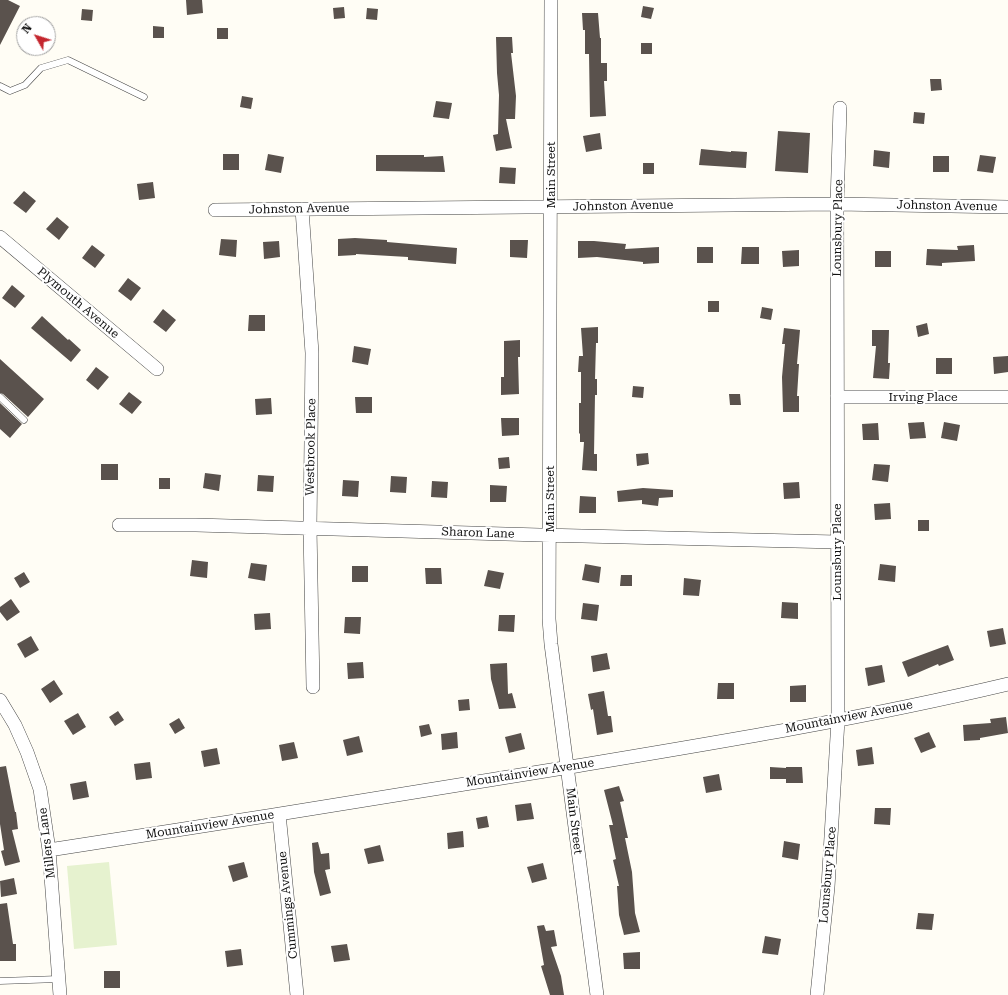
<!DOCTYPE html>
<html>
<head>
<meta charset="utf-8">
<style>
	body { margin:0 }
	#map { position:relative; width:1008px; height:995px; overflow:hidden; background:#fffdf5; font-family:"Roboto Serif",serif }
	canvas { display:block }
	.north { position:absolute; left:16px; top:16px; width:40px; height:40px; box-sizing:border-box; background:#fff; border:1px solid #a0a0a0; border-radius:50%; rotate:309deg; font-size:11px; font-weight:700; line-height:16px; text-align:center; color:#111 }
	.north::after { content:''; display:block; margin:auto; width:14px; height:18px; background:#c4262e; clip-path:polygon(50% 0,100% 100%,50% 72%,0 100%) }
</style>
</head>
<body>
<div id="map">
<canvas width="1008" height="995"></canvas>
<div class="north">N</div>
</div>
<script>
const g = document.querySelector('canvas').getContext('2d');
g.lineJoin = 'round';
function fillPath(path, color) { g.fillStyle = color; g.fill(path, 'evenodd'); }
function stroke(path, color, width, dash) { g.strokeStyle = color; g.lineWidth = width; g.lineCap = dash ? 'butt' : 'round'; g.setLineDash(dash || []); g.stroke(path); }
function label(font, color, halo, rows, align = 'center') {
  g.font = font + ' "Roboto Serif",serif'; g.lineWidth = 4; g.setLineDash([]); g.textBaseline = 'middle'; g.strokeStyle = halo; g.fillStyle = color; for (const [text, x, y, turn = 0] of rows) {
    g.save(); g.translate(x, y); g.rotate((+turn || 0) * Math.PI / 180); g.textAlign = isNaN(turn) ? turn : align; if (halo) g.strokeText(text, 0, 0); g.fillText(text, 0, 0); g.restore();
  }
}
const pitch = new Path2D(`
	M109,862L117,945L74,949L67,866Z`);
const building = new Path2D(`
	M0,0H8L20,6L0,45Z
	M186,0H202L203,13L187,15Z
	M643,6L654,8L651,19L641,17Z
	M344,7L345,18L334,19L333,8Z
	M367,8L378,9L377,20L366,19Z
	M82,9L93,10L92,21L81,20Z
	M582,13H598L600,38H601V63H607V81H604L606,116L590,117L589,54H585V30H583Z
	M153,26L164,27V38H153Z
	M217,28H228V39H217Z
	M496,37H512L513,53H511L516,96L515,119H506L512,148L496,151L493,135L498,134L499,95L497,73Z
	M641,43H652V54H641Z
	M930,79H941L942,90L931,91Z
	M242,96L253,98L251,109L240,107Z
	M436,101L452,103L449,119L433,117Z
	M914,112L925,113L924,124L913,123Z
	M778,131L810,133L808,173L775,171Z
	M600,133L602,149L586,152L583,136Z
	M701,149L731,152V151L747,152L746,168L699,165Z
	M874,150L890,152L889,168L873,166Z
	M223,154H239V170H223Z
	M268,154L284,157L281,173L265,170Z
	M376,155H424V157L443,156L445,172L376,171Z
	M980,155L996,157L993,173L977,171Z
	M933,156H949V172H933Z
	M643,163H654V174H643Z
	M500,167L516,168L515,184L499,183Z
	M153,182L155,198L139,200L137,184Z
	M24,191L36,201L26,213L13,203Z
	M57,217L69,227L59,240L46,229Z
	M355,238L387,240V242L457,248L456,264L408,260V257L356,254V255L338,256V239Z
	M221,239L237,240L236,257L219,255Z
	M510,240H528L527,258L510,257Z
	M279,241L280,257L264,259L263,242Z
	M578,241H594L626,244L625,249L659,247V263L643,264V262L597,257L578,258Z
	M92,245L105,255L95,268L82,258Z
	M974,245L975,261L942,263V266L926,265L927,249L958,250L957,246Z
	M697,247H713V263H697Z
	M742,247H759V264H741Z
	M799,250V266L783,267L782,251Z
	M875,251H891V267H875Z
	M128,278L141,288L131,301L118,291Z
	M12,285L25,296L15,308L2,298Z
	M708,301H719V312H708Z
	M762,307L773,309L771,320L760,318Z
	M163,309L176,320L166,332L153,322Z
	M249,315H265V331H248Z
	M42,316L68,340L69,339L81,350L71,362L31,328Z
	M927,323L929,334L918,337L916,326Z
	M598,327V343H596L595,379H597V395H595L594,454H597V471L582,470L584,442H580V433L579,434V403H581V372H578L579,356H583L581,328Z
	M784,328L800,330L797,364H799L797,396H799V412H783L782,377L785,344H782Z
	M872,330H889L888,363H890L889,379L873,378L876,346H872Z
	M520,340V357H518L519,394L501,395V377H504V341Z
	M354,346L371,349L368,365L352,362Z
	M1008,356V372L994,374L993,357Z
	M936,358H952V374H936Z
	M0,359L44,399L28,417L3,394L0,393Z
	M96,367L109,377L98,390L86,380Z
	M633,386L644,387L643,398L632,397Z
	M129,392L142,402L132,414L119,404Z
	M729,394H740L741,405H730Z
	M355,397H372V413H356Z
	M271,398L272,414L256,415L255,399Z
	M0,403L22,424L10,438L0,429Z
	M501,418H519V435L502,436Z
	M924,422L926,438L910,439L908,423Z
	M944,422L960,425L957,441L941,438Z
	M878,423L879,440H863L862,424Z
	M648,453L649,464L637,466L636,454Z
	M509,457L510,468L499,469L498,458Z
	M101,464H118V480H101Z
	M874,464L890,465L888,482L872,480Z
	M205,473L221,475L219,491L203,488Z
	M258,475L274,476L273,492L257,491Z
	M391,476L407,477L406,493L390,492Z
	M159,478H170V489H159Z
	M343,480L359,481L358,497L342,496Z
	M432,481L448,482L447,498L431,497Z
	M799,482L800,498L784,499L783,483Z
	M490,485L507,486L506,502H490Z
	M643,488L673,490V497L659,498L658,506L642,504V500L618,502L617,491Z
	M580,496L596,497V513H579Z
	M890,503L891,519L875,520L874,504Z
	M918,520H929V531H918Z
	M192,560L208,562L207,578L190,576Z
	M251,563L267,565L265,581L248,578Z
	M585,564L601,567L599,583L582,580Z
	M880,564L896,566L895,582L878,580Z
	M352,566H368V582H352Z
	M425,568H441L442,584H426Z
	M488,570L504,573L500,589L484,586Z
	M24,572L30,582L20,588L14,578Z
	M621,575H632V586H620Z
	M684,578L701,580L699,596L683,595Z
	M11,599L20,612L7,621L0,612V607Z
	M782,602L798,603V619L781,618Z
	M583,603L599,605L597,621L581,619Z
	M270,613L271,629L255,630L254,614Z
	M499,615H515L514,632L498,631Z
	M345,617H361L360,634L344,633Z
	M1003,628L1006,644L990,647L987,631Z
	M31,636L39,650L25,658L17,644Z
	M948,645L954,660L939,666L938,664L908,677L902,662Z
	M607,653L610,669L593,672L591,656Z
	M363,662L364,678L348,679L347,663Z
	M507,663L508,694L512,693L516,708L499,709L491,679L490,664Z
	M882,665L885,682L868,686L865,668Z
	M54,680L63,694L50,703L41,689Z
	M718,683H734V699H717Z
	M806,685V702H790V686Z
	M604,691L608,716H611L613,732L597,735L593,709L591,710L588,694Z
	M469,699L470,710L459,711L458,700Z
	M118,711L124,720L115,726L109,717Z
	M78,713L86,727L73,735L64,721Z
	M1006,717L1008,733L980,738V740L964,741L963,725L991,723L990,719Z
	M179,718L185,728L175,734L169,724Z
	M429,724L432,734L421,737L419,726Z
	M457,732L458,748L442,750L441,734Z
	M929,732L936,747L921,753L914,738Z
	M521,733L525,749L509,753L505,737Z
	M359,736L363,752L347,756L343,740Z
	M294,742L298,758L282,761L279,745Z
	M872,747L874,764L858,766L856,750Z
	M217,748L220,764L204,767L201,751Z
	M150,762L152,778L136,780L134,764Z
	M6,766L15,812H16L18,829L12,830L20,862L5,866L1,851L4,850L0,824V767Z
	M770,767L786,768V767H802L803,783H786V779H770Z
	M719,774L722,790L706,793L703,777Z
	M86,781L89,797L73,800L70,784Z
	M619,786L624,801L620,802L628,838H625L632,872L635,913L640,932L624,935L619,915L617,886H619L613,860L616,859L609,825H613L604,790Z
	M531,803L534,819L517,821L515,805Z
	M875,808H891L890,825L874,824Z
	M487,816L489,827L478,829L476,818Z
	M463,831L464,847L448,849L447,833Z
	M784,841L800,844L798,860L782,857Z
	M318,842L321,854L329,853L330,869L325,870L331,893L320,896L314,872L312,843Z
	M380,845L384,861L368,864L364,849Z
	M244,862L248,877L233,882L228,866Z
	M543,863L547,879L532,883L527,867Z
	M14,878L17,894L1,897L0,881Z
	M7,903L13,944H16V961H0V904Z
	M918,913L934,914L932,930L916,929Z
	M544,925L546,931L554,930L557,946L551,947L561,976L564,995H550L541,966L544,965L537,926Z
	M765,936L781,939L778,955L762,953Z
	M347,944L350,960L334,962L331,946Z
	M241,949L243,965L227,967L225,951Z
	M640,952V969H624L623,953Z
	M104,971H120V988H104Z`);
const service = new Path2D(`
	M0,86L10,91L25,85L41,68L68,60L144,97
	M0,397L24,420
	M0,981L59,979`);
const minor = new Path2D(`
	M551,0L549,619L551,644L597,995
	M302,209L312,353L310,528L313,687
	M215,210L837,204L1008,207
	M0,237L157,369
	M837,397H1008
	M119,525H196L540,535L837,542
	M0,700L15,725L27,752L40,789L49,850L60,995
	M279,814L297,995
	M49,850C225,823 400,795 576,766C720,742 865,718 1008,684
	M817,995L828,887L838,720L837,204L840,108`);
const streetNames = [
	["Main Street",551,175,-90],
	["Johnston Avenue",623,206,-1],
	["Johnston Avenue",947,206,1],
	["Johnston Avenue",299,209,-1],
	["Lounsbury Place",838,228,-89],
	["Plymouth Avenue",78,303,40],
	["Irving Place",923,397],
	["Westbrook Place",311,447,-89],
	["Main Street",550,499,-90],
	["Sharon Lane",478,533,2],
	["Lounsbury Place",837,552,-90],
	["Mountainview Avenue",849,717,-11],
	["Mountainview Avenue",530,773,-9],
	["Main Street",574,821,83],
	["Mountainview Avenue",210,825,-9],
	["Millers Lane",47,843,-97],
	["Lounsbury Place",828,875,-85],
	["Cummings Avenue",288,905,-96]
];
fillPath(pitch, '#e6f2cf');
fillPath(building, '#5a524d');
stroke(service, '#444', 7);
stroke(minor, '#444', 14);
stroke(service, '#fff', 6);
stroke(minor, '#fff', 13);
label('12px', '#111', '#fff', streetNames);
</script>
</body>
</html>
